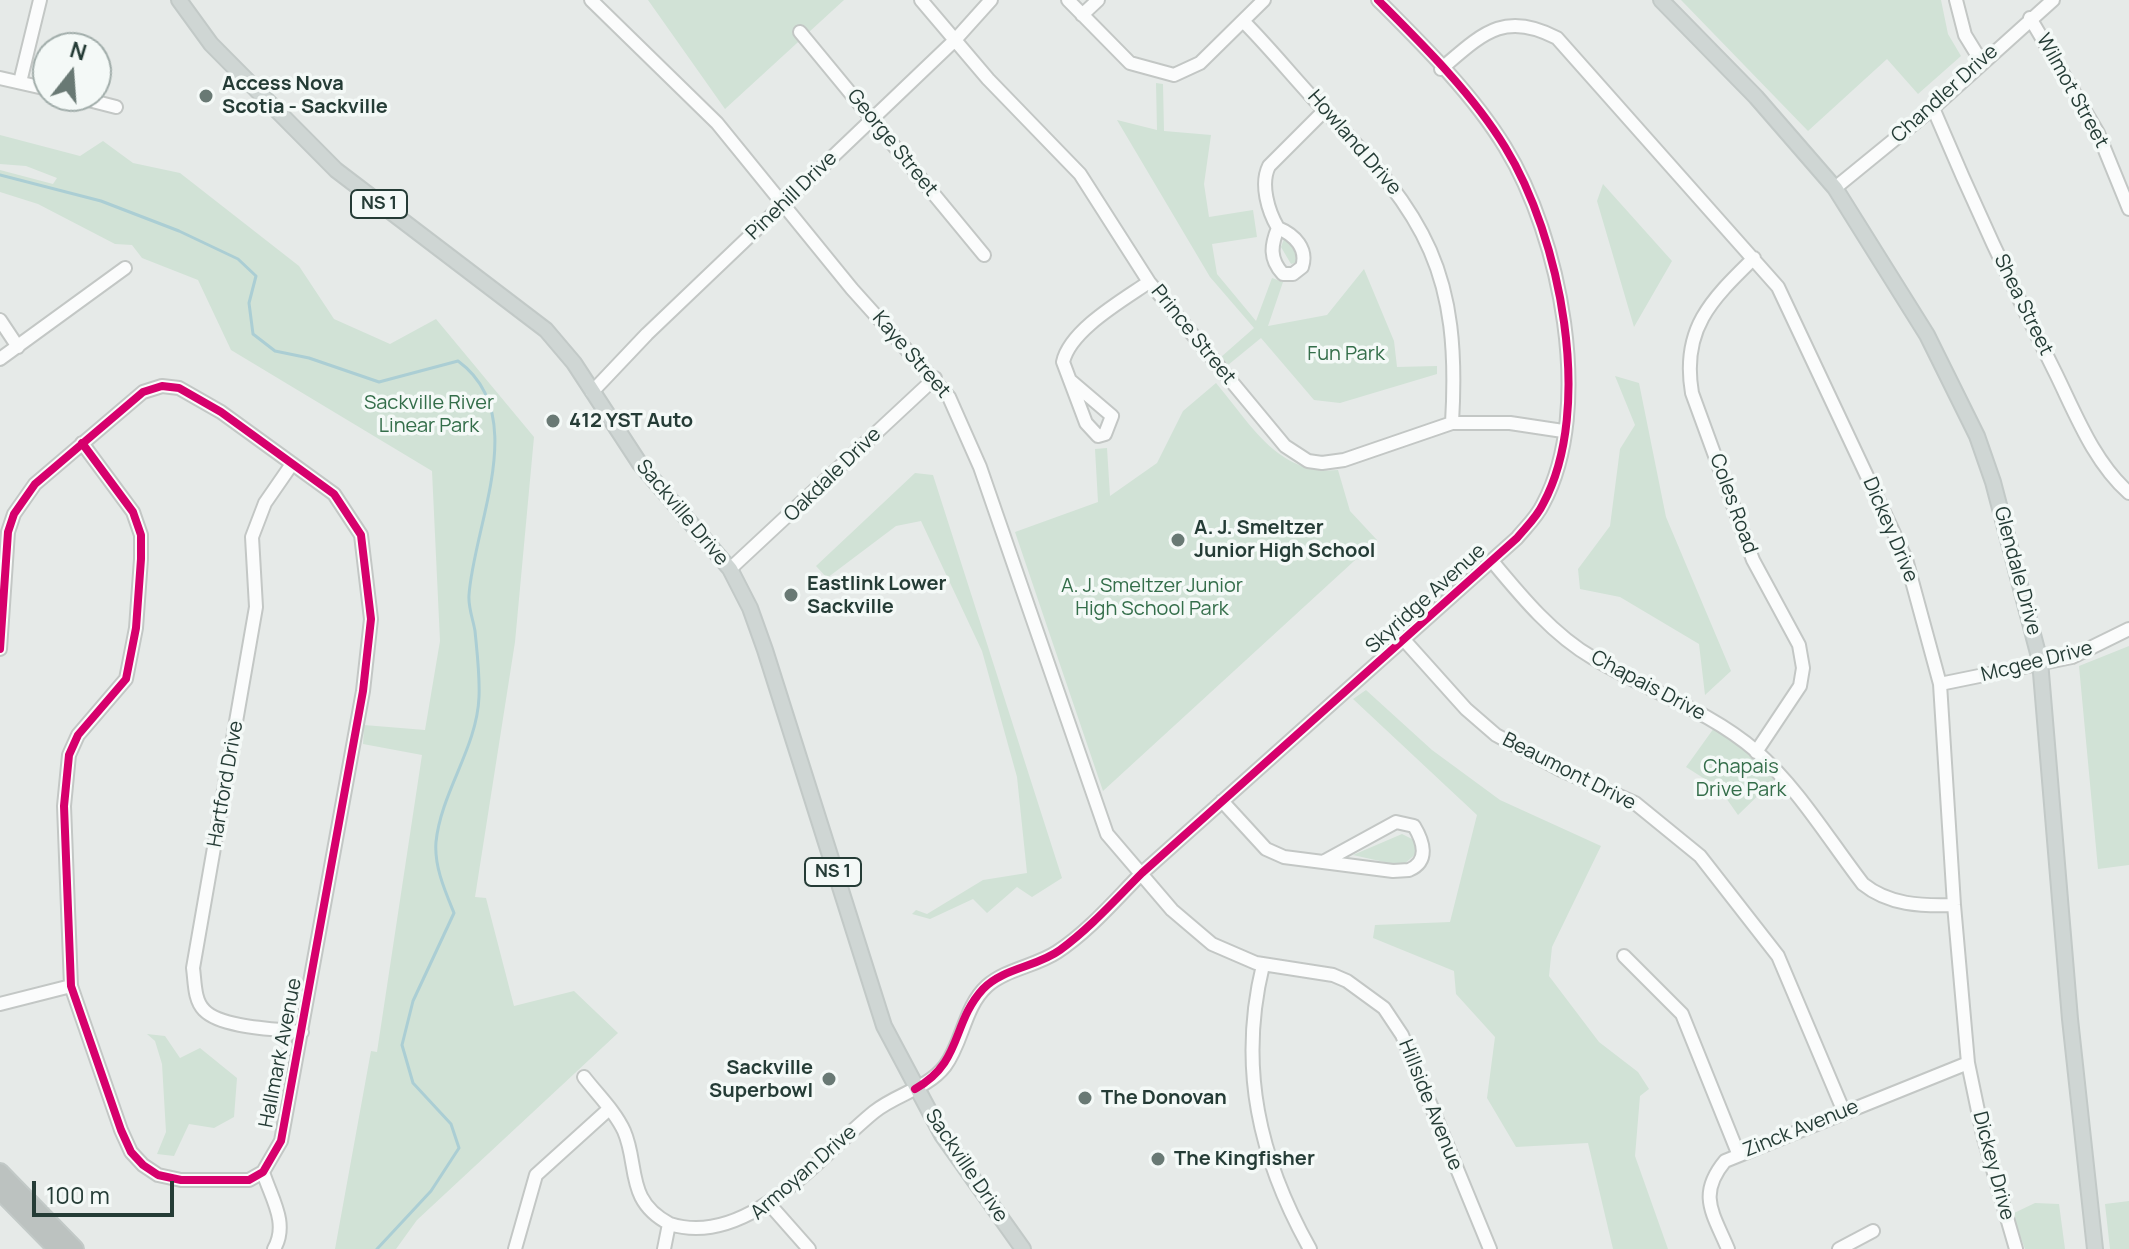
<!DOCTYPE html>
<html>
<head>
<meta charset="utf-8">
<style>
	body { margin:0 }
	#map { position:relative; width:2129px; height:1249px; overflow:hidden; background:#e6eae8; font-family:Manrope,sans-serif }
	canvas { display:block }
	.north { position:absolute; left:32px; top:32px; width:80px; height:80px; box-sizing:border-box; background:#f4f9f7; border:2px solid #a1adaa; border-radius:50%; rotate:17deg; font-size:22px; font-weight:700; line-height:32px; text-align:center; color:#253c36 }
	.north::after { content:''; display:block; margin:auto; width:28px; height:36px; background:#697974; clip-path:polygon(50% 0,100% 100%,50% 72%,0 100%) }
	.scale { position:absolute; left:32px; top:1181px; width:142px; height:36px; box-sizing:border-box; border:4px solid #253c36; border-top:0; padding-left:10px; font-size:24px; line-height:28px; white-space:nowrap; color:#253c36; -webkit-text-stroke:6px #f4f9f7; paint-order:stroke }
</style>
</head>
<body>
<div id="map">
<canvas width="2129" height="1249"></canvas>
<div class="north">N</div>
<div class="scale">100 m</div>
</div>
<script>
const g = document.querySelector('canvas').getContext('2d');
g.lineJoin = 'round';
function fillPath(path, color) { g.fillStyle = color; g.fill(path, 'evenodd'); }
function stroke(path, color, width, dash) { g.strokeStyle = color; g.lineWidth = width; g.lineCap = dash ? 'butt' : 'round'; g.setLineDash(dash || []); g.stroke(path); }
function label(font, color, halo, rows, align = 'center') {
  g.font = font + ' Manrope,sans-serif'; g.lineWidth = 7; g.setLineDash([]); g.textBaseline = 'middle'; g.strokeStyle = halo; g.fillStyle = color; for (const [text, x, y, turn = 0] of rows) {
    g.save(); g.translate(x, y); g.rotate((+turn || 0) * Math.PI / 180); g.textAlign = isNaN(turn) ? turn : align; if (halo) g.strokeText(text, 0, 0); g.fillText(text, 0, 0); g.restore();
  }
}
const green = new Path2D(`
	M648,0H844L725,109Z
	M1681,0H1941L1948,34L1961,56L1918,94L1887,59L1808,131Z
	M1156,83L1163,84L1164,131L1211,135L1204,184L1209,217L1253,210L1257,237L1212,244L1217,274L1256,321L1272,278L1283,282L1268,326L1327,315L1364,269L1394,341L1397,367L1437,366V374L1340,403L1314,400L1261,338L1228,365L1221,357L1254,328L1210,277L1117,120L1157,130Z
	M0,135L80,156L103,141L133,163L180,173L299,266L334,319L390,344L436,319L534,437L515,642L475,897L486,898L514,1006L574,991L618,1033L417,1220L396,1249H335L371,1051L377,1052L422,755L363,744L364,725L425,730L440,641L432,471L231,350L198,280L142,258L132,245L115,244L38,204L0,192V170L53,184L57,178L26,166L0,164Z
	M1603,184L1672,261L1634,327L1597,201Z
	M1285,236L1298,250V262L1291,264L1281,247Z
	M1615,376L1639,383L1666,517L1731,671L1705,695L1699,644L1620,597L1580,589L1578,569L1610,526L1620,449L1635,425Z
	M1216,383C1251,424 1278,476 1338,470L1350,511L1377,540L1103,791L1015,532L1098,502L1095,449L1107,448L1110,496L1157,463L1183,411Z
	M915,473L933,475L1062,878L1032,897L1017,887L987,913L973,899L930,919L912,914L916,910L927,914L983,880L1027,873L1017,777L982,651L921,521L896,526L827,578L816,566Z
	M2129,646V865L2098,869L2079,666Z
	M1366,690L1432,750L1500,800L1601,846L1552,947L1549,976L1599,1042L1638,1072L1649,1089L1640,1096L1635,1156L1668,1249H1613L1588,1143L1516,1147L1487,1098L1495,1037L1456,994L1454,971L1373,938L1375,925L1450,922L1477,815L1353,699Z
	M1714,728L1759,761L1775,779L1738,815L1719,788L1686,767Z
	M1402,834L1414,840L1418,852L1402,866L1353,855Z
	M147,1034L165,1036L180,1058L200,1048L237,1078L234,1117L214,1128L189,1124L174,1156L157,1154L166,1132L162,1064L155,1041Z
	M2129,1201V1249H2110L2105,1204Z
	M2035,1203L2059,1204L2065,1249H2025L2012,1214Z`);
const stream = new Path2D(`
	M0,175L101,201L179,231L238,259L256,276L249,303L253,334L275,351L309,358L379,382L458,361C531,414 474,523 469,595C468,607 473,619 475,631C477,652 480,676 479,697C477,748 441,792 436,842C434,866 445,891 454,913L413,1001L402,1045L413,1083L451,1124L459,1148L431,1191L377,1249`);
const minor = new Path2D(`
	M591,0L717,123L852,289L949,397L980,467L1107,834L1172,910L1212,944L1256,963L1333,975L1347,981L1384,1008L1402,1035L1490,1249
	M921,0L988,79L1080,174L1149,282L1285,446L1308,461L1322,463L1344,460L1452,423H1510L1563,431
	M1068,0L1130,63L1174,75L1200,63L1264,0
	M1956,0L1965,35L1981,61
	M1082,15L1098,0
	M2030,18L2098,133L2129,209
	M1243,21C1272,50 1297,82 1325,111C1427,217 1461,273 1452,423
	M800,32L984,255
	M1441,69C1482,34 1504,10 1557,38L1778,287L1906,559L1940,684L1954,905L1968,1063L1983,1135L2016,1249
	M0,78L48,89
	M20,82L40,0
	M73,96L116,107
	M1933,108C1971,198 2012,287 2056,374C2076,415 2094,462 2129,493
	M1835,188L1933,108L2053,0
	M1278,228C1295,235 1308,249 1302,267L1293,274H1283C1269,259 1271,245 1278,228C1268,211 1260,184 1269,166L1324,111
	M1754,258C1711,300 1681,329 1692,393L1753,560L1799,645L1803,668L1800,686L1756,752
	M0,320L18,347
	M0,359L125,268
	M1071,381L1112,416L1105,434L1098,436L1086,423L1063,362C1070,330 1123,300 1149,282
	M592,392L647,334L955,40L991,0
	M292,464L265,503L252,537L256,607L193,968C195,982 194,1000 204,1010C221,1028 277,1029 302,1032
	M1492,561C1521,596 1553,635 1593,658C1647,691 1707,709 1756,751C1799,789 1829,840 1863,884C1889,905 1921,906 1954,905
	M730,569L935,378
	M1405,641L1466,709L1496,735L1561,770L1635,803L1700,856L1778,956L1844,1112
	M0,649L8,532L14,514L35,484L143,392L162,386L179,388L221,412L334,494L361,535L371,619L363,691L281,1141L263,1172L249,1180H181L158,1175L143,1165L131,1152L121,1130L71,986L64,806L69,755L78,735L126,679L136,628L141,559V535L133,512L82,443
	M1940,684L2072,657L2129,629
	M1222,801L1266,849L1284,857L1393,871L1409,870C1430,861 1423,841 1414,826L1396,822L1323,862
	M1624,956L1682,1014L1738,1153
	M1263,965C1238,1067 1259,1158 1310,1249
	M0,1004L71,986
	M584,1077C597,1094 615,1111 624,1131C639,1165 625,1201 670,1224C748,1249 822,1154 874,1112C896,1094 927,1089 945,1066C963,1042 964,1007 987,986C1006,969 1036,966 1057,952C1089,931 1115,900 1142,873L1517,538C1526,527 1537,517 1543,504C1595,408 1560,236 1505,147C1472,93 1423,45 1378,0
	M263,1172C271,1198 289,1223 274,1249
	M771,1206L809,1249
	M515,1249L536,1175L609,1109
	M664,1249L669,1224
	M1728,1249C1713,1213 1697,1195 1725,1161L1968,1063
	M1839,1249L1873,1231`);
const major = new Path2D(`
	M179,0L211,44L336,170L546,330L574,363L640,464L730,569L750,608L765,650L884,1026L942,1135L1023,1249
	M1661,0L1756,97L1835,188L1927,335L1977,436L1993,482L2040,661L2070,1019L2095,1249`);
const highway = new Path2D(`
	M0,1172L75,1249
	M0,1191L57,1249`);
const cycleway = new Path2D(`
	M0,649L8,532L14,514L35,484L143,392L162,386L179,388L221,412L334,494L361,535L371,619L363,691L281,1141L263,1172L249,1180H181L158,1175L143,1165L131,1152L121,1130L71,986L64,806L69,755L78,735L126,679L136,628L141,559V535L133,512L82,443
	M915,1089C963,1062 951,1024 983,989C1003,968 1037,967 1060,950C1090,928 1115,900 1142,873L1517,538C1526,527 1537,517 1543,504C1595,408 1560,236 1505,147C1472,93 1423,45 1378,0`);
const markers = [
	[206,96,8,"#697974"],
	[553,421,8,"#697974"],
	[1178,540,8,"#697974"],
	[791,595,8,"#697974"],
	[829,1079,8,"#697974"],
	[1085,1098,8,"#697974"],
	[1158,1159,8,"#697974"]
];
const shields = [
	[379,204,56],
	[833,872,56]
];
const shieldNames = [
	["NS 1",379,204],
	["NS 1",833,872]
];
const poiNames = [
	["Access Nova",222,84],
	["Scotia - Sackville",222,107],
	["412 YST Auto",569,421],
	["A. J. Smeltzer",1194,528],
	["Junior High School",1194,551],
	["Eastlink Lower",807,584],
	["Sackville",807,607],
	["Sackville",813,1068,"right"],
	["Superbowl",813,1091,"right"],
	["The Donovan",1101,1098],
	["The Kingfisher",1174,1159]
];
const streetNames = [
	["Wilmot Street",2072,91,61],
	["Chandler Drive",1945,94,-42],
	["George Street",892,143,51],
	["Howland Drive",1354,143,49],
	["Pinehill Drive",792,196,-44],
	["Shea Street",2023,305,64],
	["Prince Street",1193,335,51],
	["Kaye Street",911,355,49],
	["Oakdale Drive",833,475,-44],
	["Coles Road",1733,504,70],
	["Sackville Drive",682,513,50],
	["Dickey Drive",1890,530,67],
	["Glendale Drive",2017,571,75],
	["Skyridge Avenue",1426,599,-42],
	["Mcgee Drive",2037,662,-14],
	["Chapais Drive",1648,686,28],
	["Beaumont Drive",1569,772,27],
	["Hartford Drive",226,784,-80],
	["Hallmark Avenue",281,1053,-79],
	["Hillside Avenue",1430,1105,68],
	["Zinck Avenue",1801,1129,-22],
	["Sackville Drive",966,1166,56],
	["Dickey Drive",1993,1166,75],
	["Armoyan Drive",804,1173,-41]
];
const parkNames = [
	["Fun Park",1346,354],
	["Sackville River",429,403],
	["Linear Park",429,426],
	["A. J. Smeltzer Junior",1152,586],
	["High School Park",1152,609],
	["Chapais",1741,767],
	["Drive Park",1741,790]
];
fillPath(green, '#d1e2d6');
stroke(stream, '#abced4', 3);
stroke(minor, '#c3c7c5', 16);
stroke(major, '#c2c9c7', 18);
stroke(highway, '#c2c9c7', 20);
stroke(minor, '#fbfcfc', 12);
stroke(major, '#cfd6d4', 14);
stroke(highway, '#bcc2c0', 16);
stroke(cycleway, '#d6006c', 8);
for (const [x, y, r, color] of markers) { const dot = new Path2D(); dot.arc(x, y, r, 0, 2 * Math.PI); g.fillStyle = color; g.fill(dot); stroke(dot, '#f4f9f7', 3); }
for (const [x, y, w] of shields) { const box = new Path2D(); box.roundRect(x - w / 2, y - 14, w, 28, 6); g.fillStyle = '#f4f9f7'; g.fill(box); stroke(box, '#253c36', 2); }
label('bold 18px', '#253c36', null, shieldNames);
label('bold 20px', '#253c36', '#f4f9f7', poiNames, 'left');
label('20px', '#253c36', '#f4f9f7', streetNames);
label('20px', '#346e4a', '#f4f9f7', parkNames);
</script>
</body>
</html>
